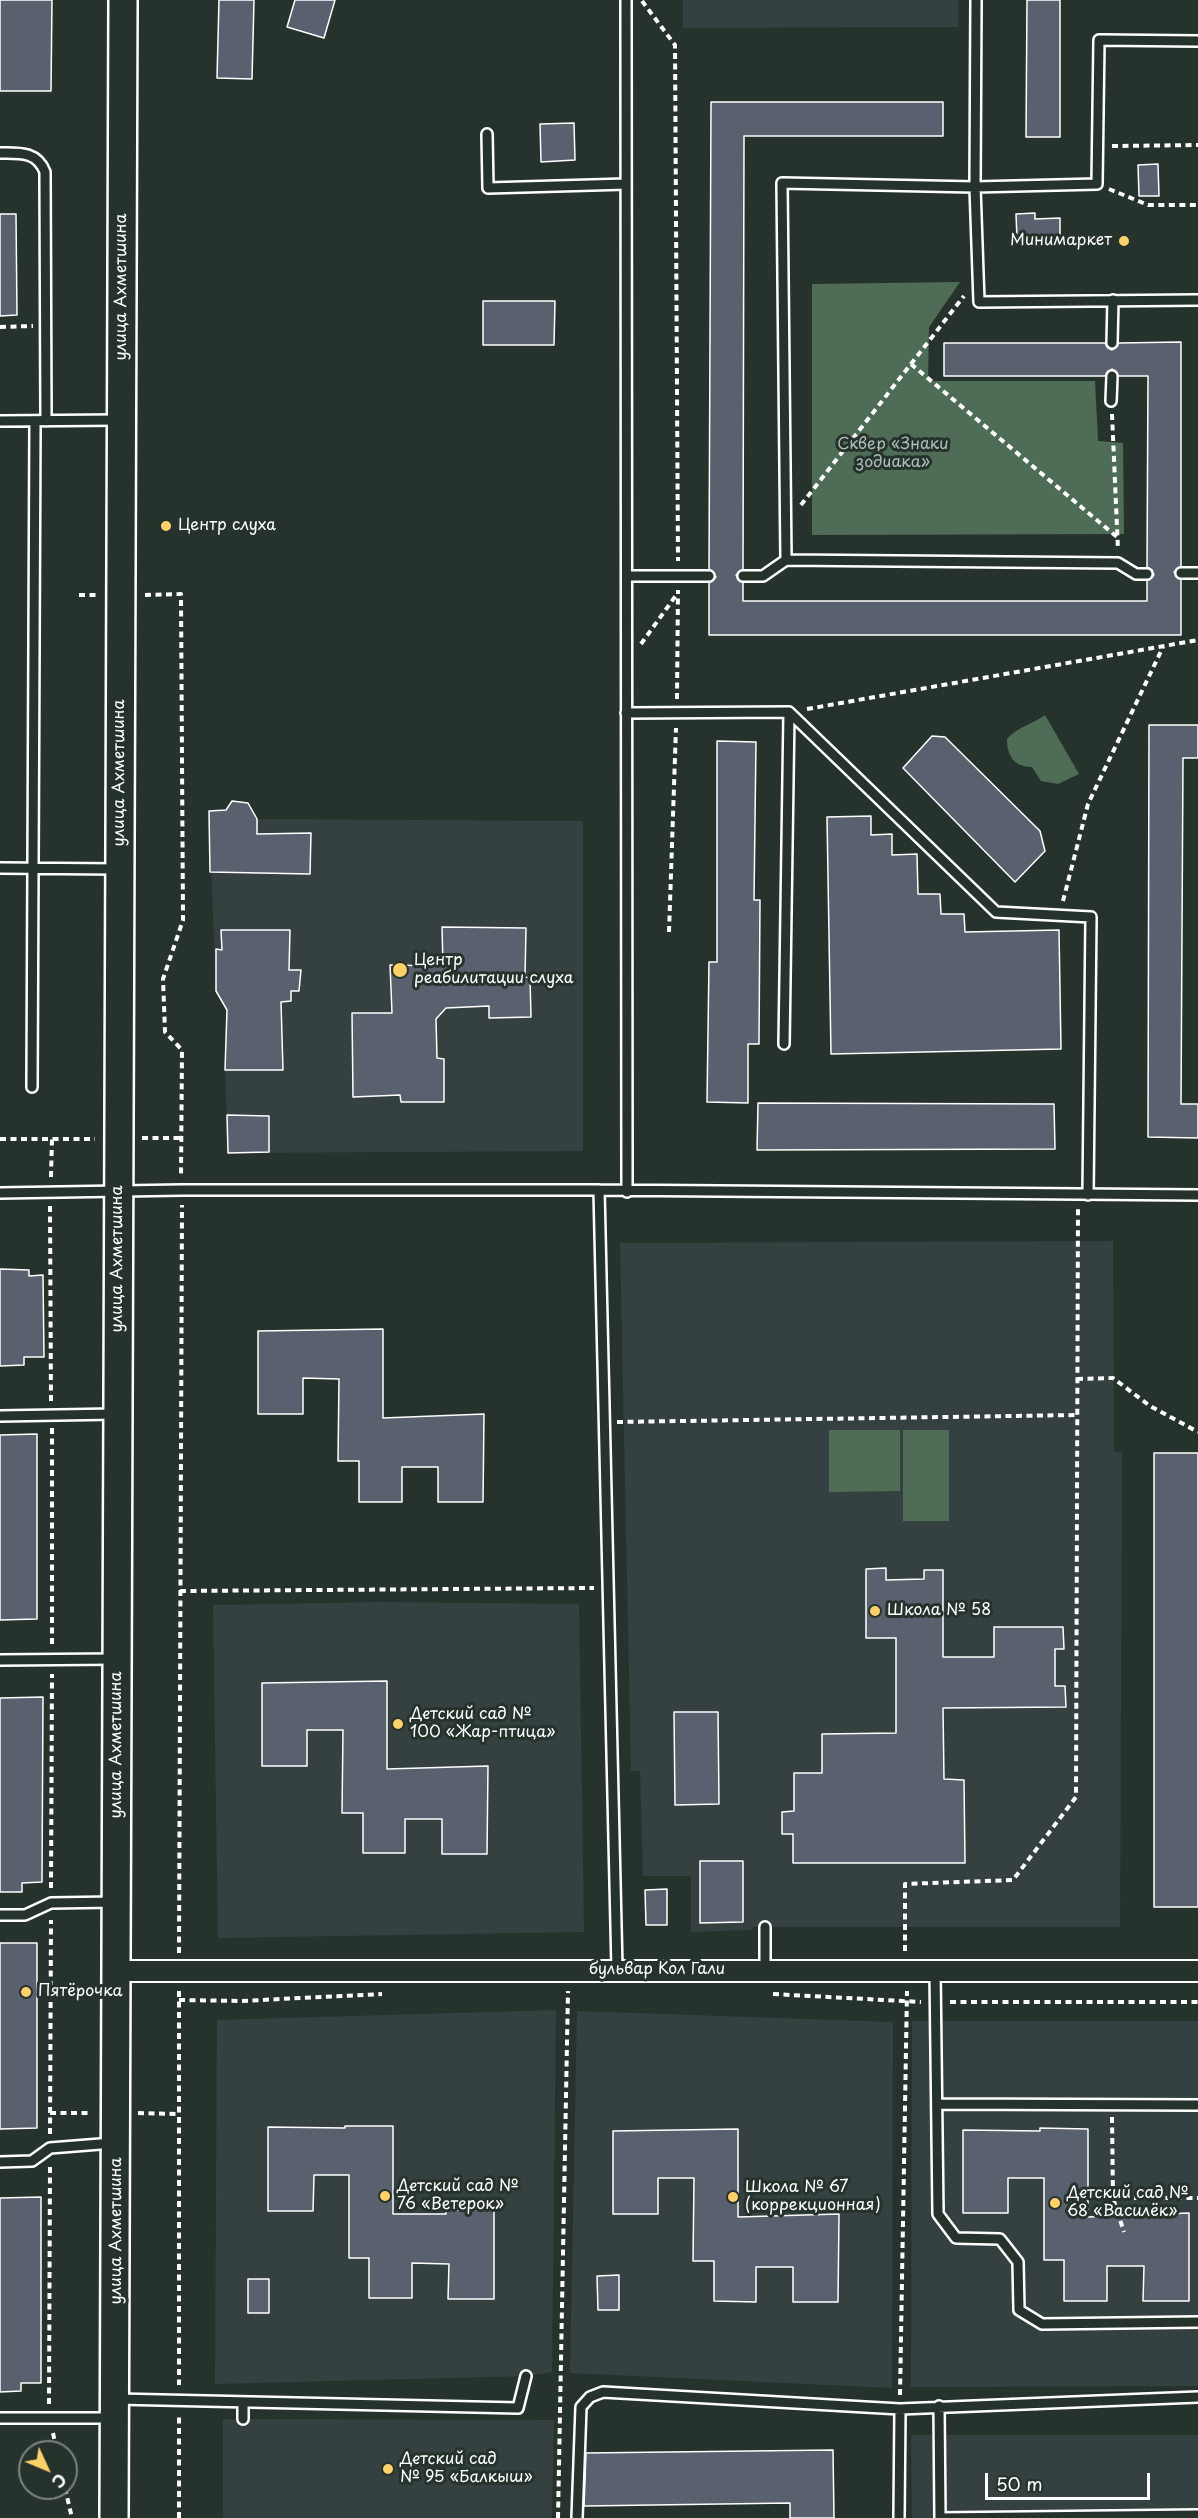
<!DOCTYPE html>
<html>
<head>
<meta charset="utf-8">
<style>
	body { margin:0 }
	#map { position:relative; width:1198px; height:2518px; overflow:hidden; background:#26332d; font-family:"Playpen Sans",sans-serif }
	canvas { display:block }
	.north { position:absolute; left:18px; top:2440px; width:60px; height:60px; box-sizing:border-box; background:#26332d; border:2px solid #7d8581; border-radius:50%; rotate:134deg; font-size:16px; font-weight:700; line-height:24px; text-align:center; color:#fff }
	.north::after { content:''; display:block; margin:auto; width:21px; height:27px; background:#ffd166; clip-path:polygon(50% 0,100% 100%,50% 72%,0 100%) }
	.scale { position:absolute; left:985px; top:2473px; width:165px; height:27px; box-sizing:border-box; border:3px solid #fff; border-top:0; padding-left:8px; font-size:18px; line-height:21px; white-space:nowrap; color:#fff; -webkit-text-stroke:4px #26332d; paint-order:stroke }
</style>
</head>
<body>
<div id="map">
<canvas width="1198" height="2518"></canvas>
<div class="north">С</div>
<div class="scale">50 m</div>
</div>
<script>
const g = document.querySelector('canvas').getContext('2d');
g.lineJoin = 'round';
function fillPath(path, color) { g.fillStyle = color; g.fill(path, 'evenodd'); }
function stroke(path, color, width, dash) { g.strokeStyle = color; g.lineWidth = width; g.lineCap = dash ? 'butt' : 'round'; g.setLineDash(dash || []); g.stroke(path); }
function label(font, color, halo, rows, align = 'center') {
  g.font = font + ' "Playpen Sans",sans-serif'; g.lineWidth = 6; g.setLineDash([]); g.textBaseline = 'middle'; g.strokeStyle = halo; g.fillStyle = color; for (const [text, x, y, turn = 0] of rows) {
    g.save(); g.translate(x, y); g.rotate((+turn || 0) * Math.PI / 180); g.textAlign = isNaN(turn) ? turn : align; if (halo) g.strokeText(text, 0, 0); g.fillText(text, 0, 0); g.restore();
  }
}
const built = new Path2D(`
	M683,0H958V27L683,28Z
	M232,801L248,803L258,819L583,821V1151L228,1153L225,1070L227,1010L216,991L209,811L226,810Z
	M1113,1241L1114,1452H1122L1120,1927H753L752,1930L691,1932V1876H643L640,1771H631L620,1243Z
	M381,1602L579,1604L584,1932L218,1938L213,1605Z
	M556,2010L552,2372L526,2376L215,2384L217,2020Z
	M577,2011L893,2022L892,2388L570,2373Z
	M912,2021H1198V2386L911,2387Z
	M223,2419L554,2420L552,2518H223Z
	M911,2435H1198V2518H912Z`);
const green = new Path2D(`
	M960,282L929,327L928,381H1095L1098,441L1123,443L1124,534L812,535V284Z
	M1045,715L1079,774L1058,784L1041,781L1032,767C1014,767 1007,756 1007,739C1020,725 1030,726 1045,715Z
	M829,1430H900V1491L829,1492Z
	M903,1430H949V1521H903Z`);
const building = new Path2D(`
	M0,0H52L51,91H0Z
	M219,0H254L252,79L217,78Z
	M295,0H335L324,38L287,27Z
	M1027,0H1060V137H1026Z
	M711,102H943V136H744L743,569L736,575L743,583V601H1147V581L1154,575L1152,570L1147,567L1148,376H1119L1112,369L1105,376H944V343H1105L1108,348L1112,350L1119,343L1181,342V566L1174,572L1181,580V635H709V583L716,577L709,569Z
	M574,123L575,160L541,162L540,124Z
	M1158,164L1159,196H1139L1138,165Z
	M1035,213V219L1060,218V237L1017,239L1016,214Z
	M0,214H16L17,315L0,316Z
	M483,301H555L554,345H483Z
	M1149,725H1198V758H1183L1181,1104H1198V1138L1148,1137Z
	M932,736L945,737L1040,831L1045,851L1015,882L903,768Z
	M717,741L756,742L754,900H760L759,1044H748V1103L707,1102L709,962H717Z
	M232,801L248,803L257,819V834L311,833L310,874L210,872L209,811L226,810Z
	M871,816V835L892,834V855L917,854L918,894H940L941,914H964L965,932L1059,930L1061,1049L831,1054L827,817Z
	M442,927L526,928L525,977L530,978L531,1017L489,1018V1006L446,1008L436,1019L437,1058L444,1059V1102H401L400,1095L353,1097L352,1013H392L390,965L443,966Z
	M221,930H290L289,970H301L299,991H291V1001L281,1002L283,1070H225L227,1010L216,991V949L222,950Z
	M758,1103L1054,1104L1055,1149L757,1150Z
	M227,1115L269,1116V1152L228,1153Z
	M0,1269L29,1270V1276L43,1275L44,1357H24V1365L0,1366Z
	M383,1329V1418L484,1414L483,1502H438V1467H402V1502H359V1461H338L339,1379L303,1378V1414H258V1331Z
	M37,1434V1619L0,1620V1435Z
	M1154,1453H1198V1907H1154Z
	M886,1568V1580L924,1579V1570H943V1657H994V1627H1063L1064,1649H1055V1686H1065L1066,1707L943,1708L944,1779L964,1780L965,1863H793V1834H782V1812L794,1811V1773H822V1734L896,1733V1638H866V1569Z
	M387,1681V1769L488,1766L487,1854H442V1819H405V1853H363V1813H342L343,1730H307V1766H262V1683Z
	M43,1697L42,1882L22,1883V1892H0V1698Z
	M674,1712H718L719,1804L675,1805Z
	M700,1861H743V1922L700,1923Z
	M667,1889V1925H646L645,1890Z
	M0,1943H37V2128L0,2129Z
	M345,2126H393V2214H446V2210H494V2299H448L449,2264L412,2263V2298H369V2258H349V2175H314L313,2211H268V2127L345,2128Z
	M1040,2128L1088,2129V2217L1189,2213V2301H1143L1144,2266H1107V2301H1064V2260H1044V2178H1008V2213H963V2130L1040,2131Z
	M738,2129V2217L839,2214L838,2302H793V2267H756V2302L714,2301V2261H693L694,2178H658V2214H613V2131Z
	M41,2197V2383H21V2391L0,2392V2198Z
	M619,2275V2310H598L597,2276Z
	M248,2279H269V2313H248Z
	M833,2450L834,2518H790V2503L584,2506L586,2453Z`);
const path = new Path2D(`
	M642,1L675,45L678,561
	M1112,146L1198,145
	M1109,189L1148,205H1198
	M0,327L33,326
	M911,364L1117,537
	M1112,414L1118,550
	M801,505L964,296
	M79,595H99
	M145,595L181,594L183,920L163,979L165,1032L182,1050L181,1176
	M641,644L677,594
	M677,699L678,590
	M807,709L1198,640
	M1063,901L1088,804L1163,647
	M669,932L676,728
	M142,1138H181
	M0,1139H95
	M51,1177L52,1139
	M50,1206L51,1402
	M1077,1379L1113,1378L1150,1406L1198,1432
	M617,1422L1077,1415
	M52,1428V1645
	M180,1591L594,1588
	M51,1888L52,1674
	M905,1951V1884L1013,1880L1076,1797L1078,1208
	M179,1953L182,1205
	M179,1991V2385
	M773,1994L921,2002
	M179,2000L241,2001L382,1994
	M950,2002H1198
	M50,2113H92
	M138,2113L179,2114
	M1112,2117L1113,2198L1124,2232
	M50,2134L51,1920
	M1113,2198H1198
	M900,2395L907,1991
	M49,2404L50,2166
	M53,2433L57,2452
	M65,2488L72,2518
	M179,2518V2414
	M558,2518L568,1991`);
const lane = new Path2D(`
	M626,0L627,1192
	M976,0L975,187L979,302L1198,300
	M487,134L488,188L626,184
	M0,153C19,153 37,151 45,172L46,421
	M1112,343L1113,300
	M1111,401L1112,376
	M0,421L119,420
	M1181,573H1198
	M1147,574H1136L1118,563L786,560L782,183L975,187L1097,184L1099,40L1198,41
	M628,576H709
	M743,576H763L786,560
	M626,713L789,712L996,912L1091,917L1088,1195
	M0,868L118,869
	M784,1044L789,712
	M32,1087L35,421
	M599,1190L617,1969
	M0,1193L182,1190H599L1198,1195
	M0,1416L115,1414
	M0,1660L115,1659
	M0,1915H25L51,1903L115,1902
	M765,1927V1969
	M935,1971L938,2214L956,2238L1000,2239L1018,2262L1019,2310L1042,2324L1198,2322
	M937,2104L1198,2105
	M0,2162L32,2161L50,2148L113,2143
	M117,2399L518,2408L526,2376
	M243,2403V2419
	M939,2406L940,2518
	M0,2418H112
	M577,2518L581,2407L590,2397L603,2392L900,2409L1198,2397
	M899,2518L900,2409
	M940,2518L1198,2515`);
const street = new Path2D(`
	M117,1971H1198`);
const secondary = new Path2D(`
	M114,2518L123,0`);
const markers = [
	[1124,241,6,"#ffd166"],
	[166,526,6,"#ffd166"],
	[400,970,8,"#ffd166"],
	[875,1611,6,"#ffd166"],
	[398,1724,6,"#ffd166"],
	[26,1992,6,"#ffd166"],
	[385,2196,6,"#ffd166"],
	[733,2197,6,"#ffd166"],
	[1055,2203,6,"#ffd166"],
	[388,2469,6,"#ffd166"]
];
const poiNames = [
	["Минимаркет",1112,241,"right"],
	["Центр слуха",178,526],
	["Центр",414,961],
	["реабилитации слуха",414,979],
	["Школа № 58",887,1611],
	["Детский сад №",410,1715],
	["100 «Жар-птица»",410,1733],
	["Пятёрочка",38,1992],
	["Детский сад №",397,2187],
	["76 «Ветерок»",397,2205],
	["Школа № 67",745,2188],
	["(коррекционная)",745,2206],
	["Детский сад №",1067,2194],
	["68 «Василёк»",1067,2212],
	["Детский сад",400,2460],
	["№ 95 «Балкыш»",400,2478]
];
const streetNames = [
	["улица Ахметшина",122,287,-90],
	["улица Ахметшина",120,773,-90],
	["улица Ахметшина",118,1259,-90],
	["улица Ахметшина",117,1745,-90],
	["бульвар Кол Гали",657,1970],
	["улица Ахметшина",117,2231,-90]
];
const parkNames = [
	["Сквер «Знаки",893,445],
	["зодиака»",893,463]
];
fillPath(built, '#354040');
fillPath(green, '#4f6d56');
fillPath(building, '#59606e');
stroke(building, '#fff', 1.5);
stroke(lane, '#fff', 14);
stroke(street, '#fff', 24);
stroke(secondary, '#fff', 32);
stroke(path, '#fff', 4, [6, 4.5]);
stroke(lane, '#26332d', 9);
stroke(street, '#26332d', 20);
stroke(secondary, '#26332d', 27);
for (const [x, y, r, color] of markers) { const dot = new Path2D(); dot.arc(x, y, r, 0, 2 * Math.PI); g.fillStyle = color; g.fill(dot); stroke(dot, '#26332d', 2); }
label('16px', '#fff', '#26332d', poiNames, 'left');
label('16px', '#fff', '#26332d', streetNames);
label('16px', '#b0bdb3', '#26332d', parkNames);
</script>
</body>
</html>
